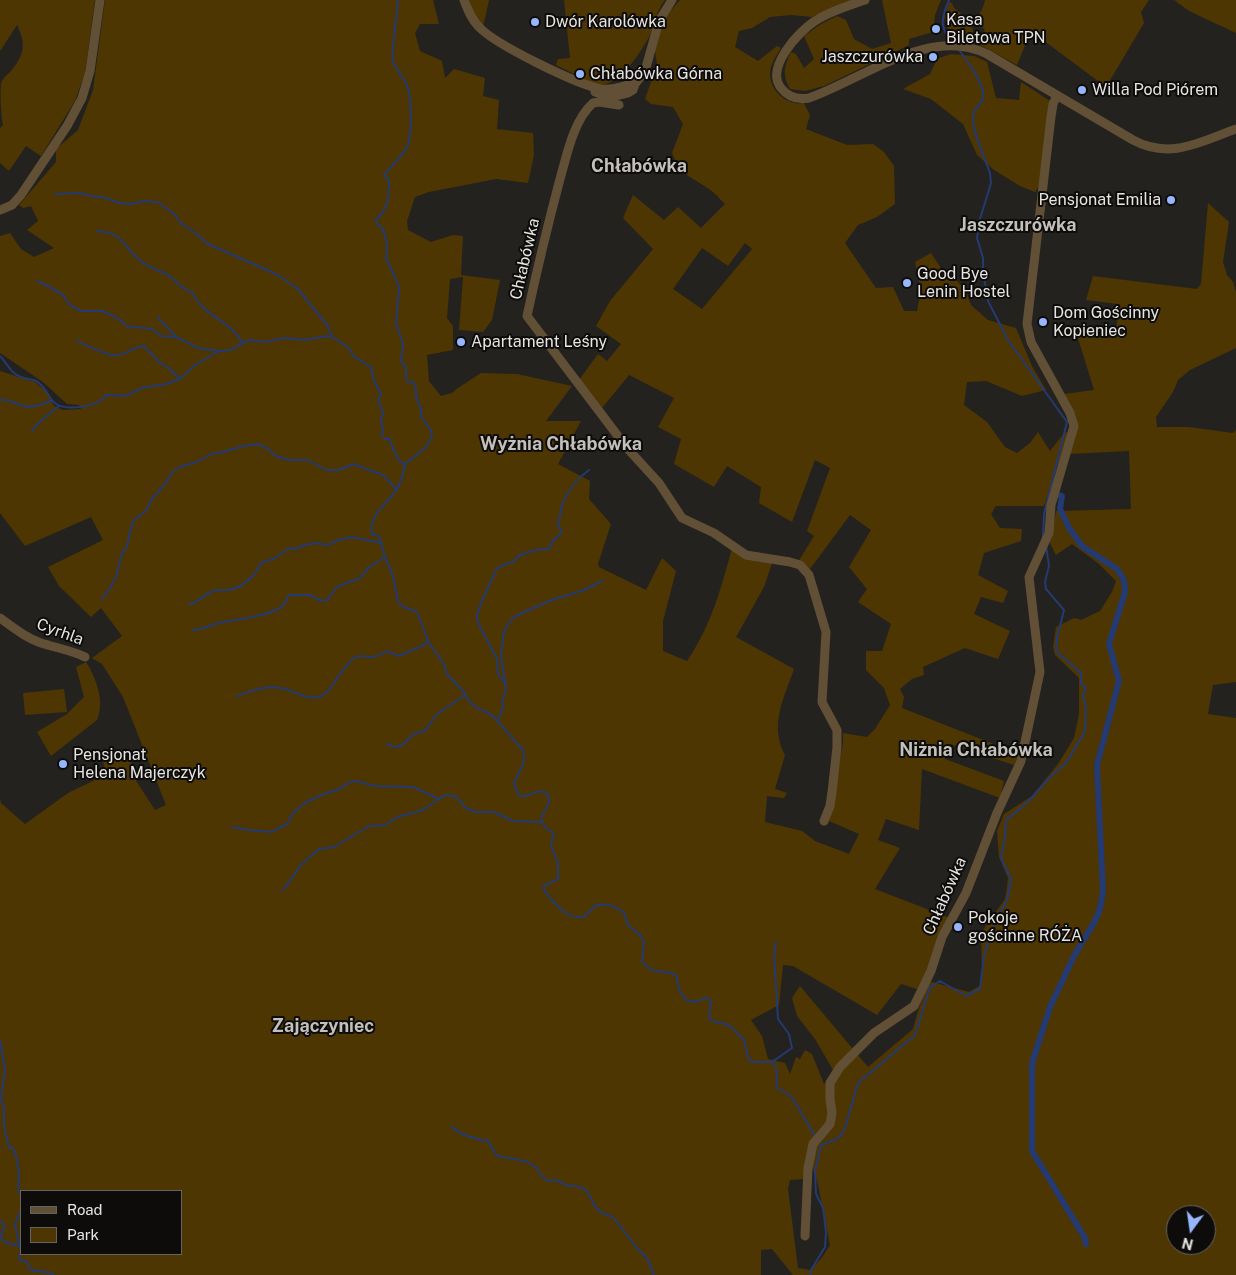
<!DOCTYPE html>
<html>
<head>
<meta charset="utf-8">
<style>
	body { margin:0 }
	#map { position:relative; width:1236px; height:1275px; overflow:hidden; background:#24221e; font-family:"Public Sans",sans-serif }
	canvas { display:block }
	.legend { position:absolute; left:20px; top:1190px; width:162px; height:65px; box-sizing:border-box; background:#0d0c0a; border:1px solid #646360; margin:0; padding:6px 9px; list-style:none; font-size:15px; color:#e6e5e2 }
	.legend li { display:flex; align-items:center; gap:10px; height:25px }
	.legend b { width:25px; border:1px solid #646360 }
	.north { position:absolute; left:1166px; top:1205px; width:50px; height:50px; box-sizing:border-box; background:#0d0c0a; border:1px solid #646360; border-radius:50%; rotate:194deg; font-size:14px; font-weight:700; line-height:20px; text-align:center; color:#e6e5e2 }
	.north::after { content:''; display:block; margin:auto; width:18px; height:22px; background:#96b6fd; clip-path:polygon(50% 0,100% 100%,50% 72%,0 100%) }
</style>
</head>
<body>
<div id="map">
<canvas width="1236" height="1275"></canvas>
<ul class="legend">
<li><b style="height:6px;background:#615036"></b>Road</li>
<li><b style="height:14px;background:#4e3603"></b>Park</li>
</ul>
<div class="north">N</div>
</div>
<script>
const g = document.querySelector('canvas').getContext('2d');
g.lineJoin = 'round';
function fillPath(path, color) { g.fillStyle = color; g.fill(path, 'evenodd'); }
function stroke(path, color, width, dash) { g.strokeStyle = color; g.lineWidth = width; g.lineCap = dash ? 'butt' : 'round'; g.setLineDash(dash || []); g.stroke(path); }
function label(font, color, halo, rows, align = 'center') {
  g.font = font + ' "Public Sans",sans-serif'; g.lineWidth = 4; g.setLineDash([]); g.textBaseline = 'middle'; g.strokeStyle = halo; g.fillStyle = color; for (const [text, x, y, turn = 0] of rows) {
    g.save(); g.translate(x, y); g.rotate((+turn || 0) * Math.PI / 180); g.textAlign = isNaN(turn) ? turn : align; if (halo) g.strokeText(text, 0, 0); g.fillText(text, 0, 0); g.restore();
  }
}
const green = new Path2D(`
	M0,0H95L85,73L75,101L41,156L26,146L9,171L0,163V128L3,125C1,115 0,91 1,83C3,78 8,74 11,71C25,54 26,43 17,25L0,51Z
	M105,0H433L439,24H420L415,33L420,51L442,61L445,78L454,69L485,78L483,96L499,100L497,129L533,133L534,155L528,183L496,179L429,192L415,197L407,221L408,230L431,242L453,235L463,236L461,275L500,280L492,320L483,332L459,330L463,277L450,279L447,318L453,326V350L427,355L429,381L441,396L452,393L458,388L481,373L517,374L572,386L546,421H581L558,464L590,481L589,499L611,524L598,564L599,567L646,590L662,558L676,571L663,621V651L687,661C711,626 721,589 732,548L772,563L764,587L736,637L794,669C784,698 769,725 785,755L775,789L787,793L784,798L767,796L765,822L802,831L815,841L849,854L859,834L829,821L843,743V733L867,737L875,729L890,705L884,688L866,670V651H882L891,624L858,602L867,589L849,567L871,530L850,515L810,569L798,562L814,536L807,531L830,468L815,460L792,522L759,503L761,487L727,466L714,487L674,464L681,439L658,427L674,398L629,375L602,408L579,380L598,354L607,361L621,344L596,326L610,301L653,249L623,218L633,195L664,220L678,207L701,228L725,204C719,198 713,191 706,187C688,175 681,175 672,153L683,124L673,107L651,104L645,99L657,65L655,50L660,31L667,15L680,0H852L812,17L791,15L770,17L752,28L739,31L735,47L758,61L777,46L781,48C776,56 770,65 770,74C770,91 787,106 804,103L810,115L806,129L847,145L873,144L884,152L894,166L895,204L877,217L858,225L845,243L876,288L893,287L904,311H917L921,290L915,262L931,253L948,279L956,280L965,289L971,305L988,320L1016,328L1032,366L1046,390L1022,396L986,381L967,382L964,405L987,422L1005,447L1017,453L1030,443L1038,432L1050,451L1065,432L1070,433L1064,446L1044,506H996L991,514L1000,528L1022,529L1021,541L984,553L978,575L1008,591L1003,603L981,597L974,614L1010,631L998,659L965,648L923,667L924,675L912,679L900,689L904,697L902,708L1019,754L1014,765L950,744L945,759L1004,781L1000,798L922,769L919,830L886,819L878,840L900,848L875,889L950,918L920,990L901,984L877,1015L793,966L783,965L779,1005L751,1020L762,1036L768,1059L785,1063L790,1074L796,1057L800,1059L805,1050L812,1054L824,1084L836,1075L815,1039L797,1016L792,998L800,986L868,1067L913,1029L919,1008L929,983L932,982L969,992L981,985L982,972L981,933L1005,899L1007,887L1008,878L999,857L997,831L1004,814L1032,796L1058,764L1074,738L1079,714V678L1055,655L1053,647L1056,627L1074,618L1081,620L1100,611L1112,592L1116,581L1099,564L1072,544L1056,555L1050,543L1056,511L1131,509L1129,451L1069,454L1077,428L1064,394L1094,390L1077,335L1116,338L1118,304L1086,300L1093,276L1197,289L1201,284L1208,203L1229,222L1223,262L1227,275L1233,282L1236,292V348L1190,370L1178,380L1173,392L1156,417L1157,427H1189L1233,433L1236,430V682L1213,685L1208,714L1236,718V1275H793L772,1249L761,1250V1275H0V798L1,803L25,824L68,793L105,775L103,759L128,749L135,779L155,810L166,805L123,697L102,664L92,658L122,636L101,608L91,617L59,586L48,567L103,540L91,517L25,546L0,513V371L35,382L48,393L54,406L63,410L81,409L79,405L67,404L43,382L0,353V236L10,233L21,249L34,257L54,248L27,230L38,221L31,206L23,208L19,205L56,162V149L78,130L93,90ZM745,243L752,249L702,309L673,289L702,248L728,266ZM807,1155L817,1180L830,1245L823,1256L811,1270L798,1268L788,1189L790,1180L803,1179ZM21,1191H181V1254H21ZM1176,1215H1206V1245H1176Z
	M469,0H489L483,27L472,12Z
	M564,0H665C655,13 656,22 650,35C641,52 620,86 598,85C595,85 563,68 556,65L558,59L570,58Z
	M882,0H941L935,15L933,32L909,39V45L824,86L805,91L790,89C782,74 784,67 791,52L796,54L804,68L814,59L804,36L821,24L837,16L846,20L854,39L872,49L891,43Z
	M985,0H1149L1141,12L1144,23L1106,87L1031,31L1017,65L978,44L961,39L951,38L944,17L949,2L952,3L954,8L970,20L974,35L978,38L982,36L985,30C972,16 982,15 985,0Z
	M1174,0H1236V33L1189,11Z
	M951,54L974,56L987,62L996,98L1019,100L1021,82L1050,101L1040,185L1035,192L1020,186L994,170L977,155L963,124L931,99L903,89L930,74L937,59Z
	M86,662C96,678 105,701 97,720L51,756L37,732L67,714L84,697L76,667Z
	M64,689L67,712L25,715L23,693Z`);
const stream = new Path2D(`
	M398,0L392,57C394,68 402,75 407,85C412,97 412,136 407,147C402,157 391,166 384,175L389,180L388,201L383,212L376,220L377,224L383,229L387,244L386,258L395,277L399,288L396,324L403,344L401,362L406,367V378L408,382L414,383L416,389V397L421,409V417L431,430L432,437L425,448L404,465L405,467C402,475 401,484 396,490C387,505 368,514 372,534L379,536L385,557L393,576L398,602L404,607L417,612L429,643L444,664L447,674L463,691L469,701L477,708L491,714L523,750C527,763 519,771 514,783C521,812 533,783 548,794C548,797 549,799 549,802C548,810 537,816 543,824C546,829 551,830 554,835L551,845L558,863V879L543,886C546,896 559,908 567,914C572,917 579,917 584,917L596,905C610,904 614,905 625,914L627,924L641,936L644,942L642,961C653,976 661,968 676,975L679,990L686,1000L694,1002L707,998L711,1001L709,1017L712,1021L729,1025L744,1040L749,1060L754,1062H772L776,1067L777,1088L791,1096L815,1136
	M949,0C941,18 939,28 953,43
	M959,50C967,60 986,86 983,98C981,106 973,108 973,117C972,131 985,159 990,173L991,183L980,219L977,238L983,258V272L988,301L1008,340L1067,422L1044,514L1043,537
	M55,194L80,193L91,196L103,197L119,203L132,204L143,201L158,202L174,214L182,224L196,233L206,243L276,274L297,288L328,326L332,337
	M97,230L101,232C120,231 125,247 137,258C143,263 150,267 157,270C161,272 165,272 168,275C177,282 182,289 193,293C202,316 231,321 242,342
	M38,281L62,294L71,306L81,311H103L117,318L127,326L152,329L161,336L176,337L198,348L219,351
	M158,317C163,325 170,329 176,337
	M77,340C84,345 110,357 118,355C128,354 135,346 144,346L159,362L170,369L180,379
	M0,356C7,363 11,374 21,377C26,379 32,379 36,381C46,386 48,398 56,404C67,411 99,407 106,395L124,396L132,393L142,388L166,384L180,379L195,365L219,351L232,350L237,346L250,340L266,342L284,338L304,340L326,336L332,337L348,347L354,357L371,367L374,381L381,394C376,401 380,405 383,412L381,422L383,430L381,434L385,439H389L398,459L404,465
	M0,400C8,398 15,404 24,406C33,408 44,404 52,400
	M32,431C36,424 52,411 59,406
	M102,599L110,588L116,577L122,553L127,547L130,531L134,520L146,511L151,500L166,483L172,472L182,466L197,462L211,454L219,453L244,446L258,444L265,447L276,456L289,460H308L326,470H339L353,464L383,475L397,490
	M189,604C201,602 202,595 213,591C218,589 223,591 228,590C243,588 255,576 261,563L275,558L289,548L296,549L304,545L316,543L328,545L338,540L351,537L382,543
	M192,630C203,630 209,625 219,623C238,619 263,617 280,608C286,604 285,601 289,595H310L321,601L327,600L337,587L360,578L369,567L385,557
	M506,684L498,674L497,659L478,623L477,616L481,603L496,570L503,565L513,562L520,555L536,550L549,549L552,542L561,533V530L557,525C561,518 560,512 562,505C568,490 576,479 589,470
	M236,696C252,691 268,684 285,689C297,692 309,701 322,696C329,694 343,666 354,658C360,654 366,657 373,657C378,656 382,654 387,651L399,656L424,645L428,640
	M498,721L503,707L502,701L506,689L501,655L504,631L507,626L513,618L524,612L552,600L584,590L602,581
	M387,744L395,747L404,744L413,734L425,731L437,714L465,695
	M232,827L249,830L271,832L287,824L293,813L305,803L319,796L342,788L349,782L358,781L373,786L413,787L439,799L445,795L455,796L467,809L476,812H494L513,821L541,822
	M283,890L301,865L319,849L334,847L369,826L386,825L397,817L423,810L439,799
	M0,1041L5,1069L1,1100L4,1107V1126L9,1148H13C17,1155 18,1166 19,1174C19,1183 16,1187 21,1195
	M772,1062L792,1048L789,1034L778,1019L774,954L776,942
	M451,1126C459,1135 476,1139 488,1141L495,1153L498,1156L528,1162L537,1168L539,1173L548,1181L556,1180L566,1185L580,1187L587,1191L596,1208L602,1213L613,1217L637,1248L647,1258L654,1275
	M0,1221L4,1224V1228L0,1236C3,1243 12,1245 19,1245L21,1249
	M19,1244L15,1224L21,1211
	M21,1252L19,1256L20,1260L27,1262L30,1269C38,1273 46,1270 54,1275
	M810,1275L811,1270L825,1247L826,1232L823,1208L816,1194L815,1171L821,1145L837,1139L844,1131L858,1083L915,1035L930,987L940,981L966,996L980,989L984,955L997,917L1007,901L1011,879L1001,858L1005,838L1006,820L1028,802L1049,778L1067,762L1085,731L1086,708L1083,695L1086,688L1081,684V673L1056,651L1057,638L1064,610L1046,589L1045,582L1049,566L1046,546`);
const canal = new Path2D(`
	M1059,495L1062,496L1060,509L1069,528L1082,546L1117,569L1124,580L1125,592L1109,644L1119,681L1097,765L1103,891L1100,909L1095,921L1074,956L1050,1007L1032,1063V1151L1085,1238L1086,1244`);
const minor = new Path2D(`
	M464,0C468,10 471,19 479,27C496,45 576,84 601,89C615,91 622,85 635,84
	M865,0C848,6 830,11 815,21C798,32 765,68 781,88C788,97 798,100 809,98C862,80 929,25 987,54L1133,140C1170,160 1200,142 1236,129
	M595,92L607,96H616L628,93L633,90L635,84L645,71L659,21L672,0
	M619,105L599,102L593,103C573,121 567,155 560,179C548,224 537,270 527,316L627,448L659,483L682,518L714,533L746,555L790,562L800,565L809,575L826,632L822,702L837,730V747L832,792L830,806L824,821
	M0,210L12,205L21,195L67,126L82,98L90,71L100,0
	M0,618C15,629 30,641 48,645C61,649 73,651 85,657
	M805,1236L808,1168L813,1144L830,1124L832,1113L830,1099V1083L840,1067L874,1033L914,1006L931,971L942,937L966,893L997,813L1021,761L1040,672L1029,577L1049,533L1051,505L1074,426L1070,413L1031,342L1027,324L1051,117L1053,104L1057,95`);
const markers = [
	[535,22,5,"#96b6fd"],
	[936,29,5,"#96b6fd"],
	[933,57,5,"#96b6fd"],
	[580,74,5,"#96b6fd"],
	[1082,90,5,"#96b6fd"],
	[1171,200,5,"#96b6fd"],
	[907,283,5,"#96b6fd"],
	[1043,322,5,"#96b6fd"],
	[461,342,5,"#96b6fd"],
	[63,764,5,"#96b6fd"],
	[958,927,5,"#96b6fd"]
];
const poiNames = [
	["Kasa",946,20],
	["Biletowa TPN",946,38],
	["Dwór Karolówka",545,22],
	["Jaszczurówka",923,57,"right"],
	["Chłabówka Górna",590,74],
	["Willa Pod Piórem",1092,90],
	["Pensjonat Emilia",1161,200,"right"],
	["Good Bye",917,274],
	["Lenin Hostel",917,292],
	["Dom Gościnny",1053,313],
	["Kopieniec",1053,331],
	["Apartament Leśny",471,342],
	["Pensjonat",73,755],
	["Helena Majerczyk",73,773],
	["Pokoje",968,918],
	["gościnne RÓŻA",968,936]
];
const streetNames = [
	["Chłabówka",525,259,-77],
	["Cyrhla",60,632,20],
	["Chłabówka",945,896,-66]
];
const neighbourhoodNames = [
	["Chłabówka",639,166],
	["Jaszczurówka",1018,225],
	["Wyżnia Chłabówka",561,444],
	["Niżnia Chłabówka",976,750],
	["Zajączyniec",323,1026]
];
fillPath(green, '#4e3603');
stroke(stream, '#243a72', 2);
stroke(canal, '#243a72', 6);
stroke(minor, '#615036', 9);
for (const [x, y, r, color] of markers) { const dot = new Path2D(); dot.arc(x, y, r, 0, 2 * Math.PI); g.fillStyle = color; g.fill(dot); stroke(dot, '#0d0c0a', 2); }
label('16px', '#e6e5e2', '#0d0c0a', poiNames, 'left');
label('16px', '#e6e5e2', '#0d0c0a', streetNames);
label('bold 18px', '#c3c0bb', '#0d0c0a', neighbourhoodNames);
</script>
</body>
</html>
